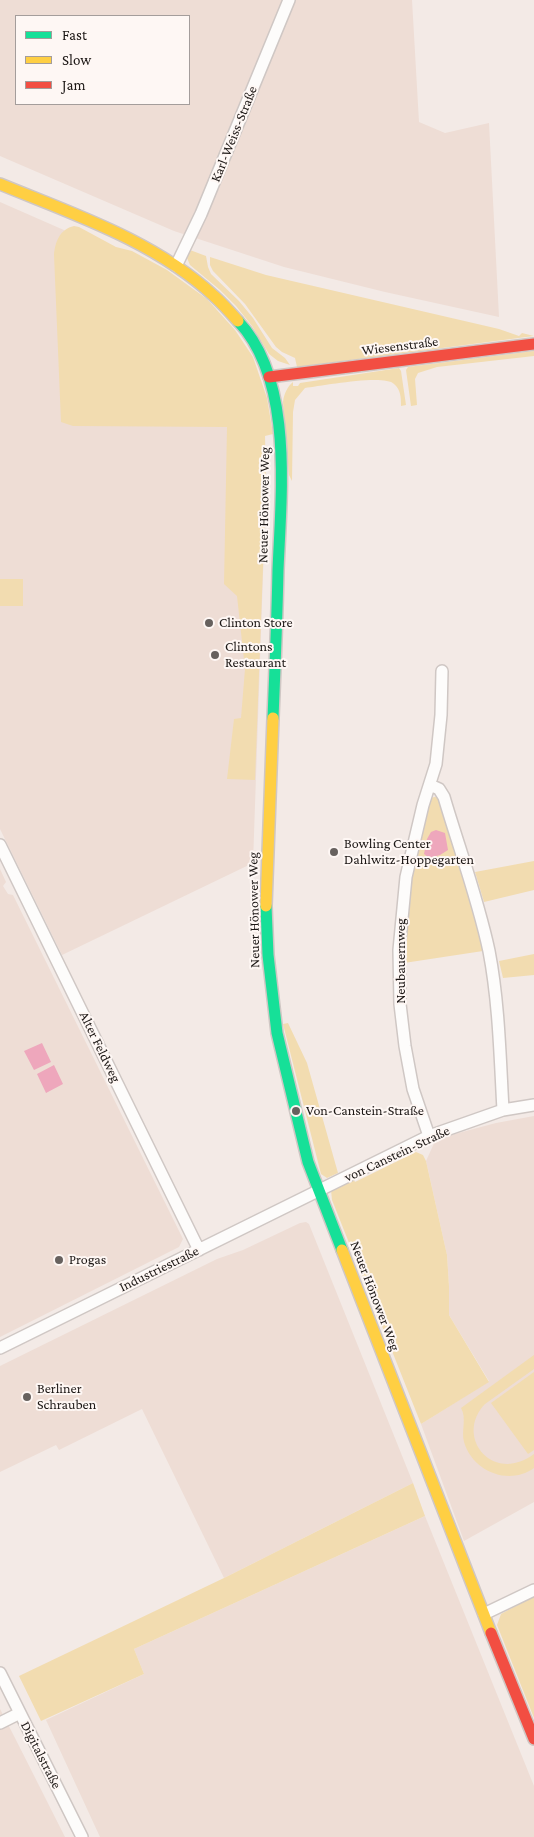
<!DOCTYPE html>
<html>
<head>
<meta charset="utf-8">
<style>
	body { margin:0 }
	#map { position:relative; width:534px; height:1837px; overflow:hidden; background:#f3eae6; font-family:"Crimson Pro",serif }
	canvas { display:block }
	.legend { position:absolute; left:15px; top:15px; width:175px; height:90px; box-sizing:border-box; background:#fef7f4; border:1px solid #a49d9b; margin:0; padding:6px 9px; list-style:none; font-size:15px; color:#1c1715 }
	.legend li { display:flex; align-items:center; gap:10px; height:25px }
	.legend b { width:25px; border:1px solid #a49d9b }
</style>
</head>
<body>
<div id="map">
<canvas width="534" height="1837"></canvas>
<ul class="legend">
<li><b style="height:6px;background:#16e098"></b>Fast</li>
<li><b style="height:6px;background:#ffcf43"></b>Slow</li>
<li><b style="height:6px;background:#f24e42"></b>Jam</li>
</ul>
</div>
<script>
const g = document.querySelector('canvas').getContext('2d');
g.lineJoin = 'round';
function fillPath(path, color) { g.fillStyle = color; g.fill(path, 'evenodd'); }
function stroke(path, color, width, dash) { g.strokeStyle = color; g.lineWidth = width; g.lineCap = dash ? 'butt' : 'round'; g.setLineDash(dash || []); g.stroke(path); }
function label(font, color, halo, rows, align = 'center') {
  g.font = font + ' "Crimson Pro",serif'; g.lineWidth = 4; g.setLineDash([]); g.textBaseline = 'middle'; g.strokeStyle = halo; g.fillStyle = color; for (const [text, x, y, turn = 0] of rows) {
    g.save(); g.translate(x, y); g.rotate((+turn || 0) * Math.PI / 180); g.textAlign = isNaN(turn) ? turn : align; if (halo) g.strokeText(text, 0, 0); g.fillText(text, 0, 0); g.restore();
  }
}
const built = new Path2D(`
	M0,0H412L419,122L445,133L489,123L499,317L385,292L284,267L174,231L0,156ZM16,16H189V104H16Z
	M0,202L155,270L265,435L266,487L253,863L62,955L0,829Z
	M0,869L6,882L3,886L8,894L13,895L183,1239L179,1247L0,1337Z
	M534,1116V1502L464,1541L421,1424L489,1381L449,1315V1286L447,1255L426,1161L436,1139L496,1123Z
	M306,1222L309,1224L313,1234L413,1483L224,1578L142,1409L59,1450L56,1445L0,1472V1366L217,1259L243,1250L300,1223Z
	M425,1516L534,1786V1837H100L46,1720L144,1674L134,1649Z
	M0,1709L14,1736L65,1837H0Z`);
const green = new Path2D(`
	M74,226L79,227L116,247L132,251L167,270L207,299L235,330L253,357L267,398L273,434L265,436L266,487L255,780L227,779L234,719L241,718L245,669L237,596L224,584L227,427L73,426L61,422L54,255C55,242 60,229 74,226Z
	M190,250L206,256L208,267L211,274L239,301L253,318L272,348L285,358L290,365L278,361L269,354L252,326L236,306L220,290L190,265L187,258Z
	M210,257L266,275L499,329L519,336L522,333L534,336L297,367L295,358L282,352L276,347L245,304L213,271L210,265Z
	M534,351V356L437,367L418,373L415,379L417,405L411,406L406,370L408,367Z
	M399,368L401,371L406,405L401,406C401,398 401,390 394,384C384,374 322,386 305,388L295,400L293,412L292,481L289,475L283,402C284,394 287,387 293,382V386H298L300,383Z
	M0,579H23V606H0Z
	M439,796L469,893L483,951L404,963L410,872L430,798Z
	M534,861V890L484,902L475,872Z
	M534,954V975L503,978L499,961Z
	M288,1023L307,1063L338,1173L327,1178L321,1174L283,1024Z
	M416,1152L423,1155L426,1161L447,1255L449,1286V1315L489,1382L421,1424L332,1200L331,1190L353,1178L355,1182Z
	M534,1355V1369L485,1404C454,1436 492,1485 534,1454V1468C509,1486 473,1472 464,1442C461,1431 467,1418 461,1408Z
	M534,1372V1450L528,1454L491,1403Z
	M413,1483L425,1516L134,1649L144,1674L41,1721L19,1676L224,1578Z
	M534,1596V1718L497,1625L501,1614Z`);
const water = new Path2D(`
	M436,830L445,833L448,850L440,855L429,858L424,854L427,839L431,832Z
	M42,1043L51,1062L34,1070L24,1051Z
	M54,1065L63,1084L46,1093L37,1074Z`);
const street = new Path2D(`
	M176,266L201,214L289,0
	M430,785L439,789L444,797C459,848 478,899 489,951C499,1003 500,1057 503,1110
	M0,845L199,1250
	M429,1136L413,1089L405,1046L400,1004L399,950L406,877L423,805L436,764L441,715L442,671
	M0,1348L429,1136L503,1110L534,1105
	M484,1614L534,1590
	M0,1673L82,1837
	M0,1723L20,1713`);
const fast = new Path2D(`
	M238,321C294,380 281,494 278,570C277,619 275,669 273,718
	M266,906L268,955L277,1033L308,1162L342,1250`);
const slow = new Path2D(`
	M0,184C73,214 155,241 214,296C222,303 230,312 238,321
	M266,906L273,718
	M342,1250L491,1633`);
const jam = new Path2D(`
	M269,377L534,344
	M491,1633L534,1739`);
const markers = [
	[209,623,5,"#67615e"],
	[215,655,5,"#67615e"],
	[334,852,5,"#67615e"],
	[296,1111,5,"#67615e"],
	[59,1260,5,"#67615e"],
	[27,1397,5,"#67615e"]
];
const streetNames = [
	["Karl-Weiss-Straße",234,134,-68],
	["Wiesenstraße",400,346,-7],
	["Neuer Hönower Weg",264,505,-89],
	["Neuer Hönower Weg",254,910,-91],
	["Neubauernweg",401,961,-90],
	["Alter Feldweg",100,1047,64],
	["von Canstein-Straße",397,1154,-25],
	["Industriestraße",159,1269,-26],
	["Neuer Hönower Weg",375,1296,69],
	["Digitalstraße",41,1755,63]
];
const poiNames = [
	["Clinton Store",219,623],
	["Clintons",225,647],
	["Restaurant",225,663],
	["Bowling Center",344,844],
	["Dahlwitz-Hoppegarten",344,860],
	["Von-Canstein-Straße",306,1111],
	["Progas",69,1260],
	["Berliner",37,1389],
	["Schrauben",37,1405]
];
fillPath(built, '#eeddd5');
fillPath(green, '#f2dcb0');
fillPath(water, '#eea7bc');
stroke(street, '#cfc7c4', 14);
stroke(fast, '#cfc7c4', 14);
stroke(slow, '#cfc7c4', 14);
stroke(jam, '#cfc7c4', 14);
stroke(street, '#fdfcfb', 11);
stroke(fast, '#16e098', 11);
stroke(slow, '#ffcf43', 11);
stroke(jam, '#f24e42', 11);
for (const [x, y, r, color] of markers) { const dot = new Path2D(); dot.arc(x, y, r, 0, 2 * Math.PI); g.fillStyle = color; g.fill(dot); stroke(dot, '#fef7f4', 2); }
label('14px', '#1c1715', '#fef7f4', streetNames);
label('14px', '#1c1715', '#fef7f4', poiNames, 'left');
</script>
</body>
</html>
